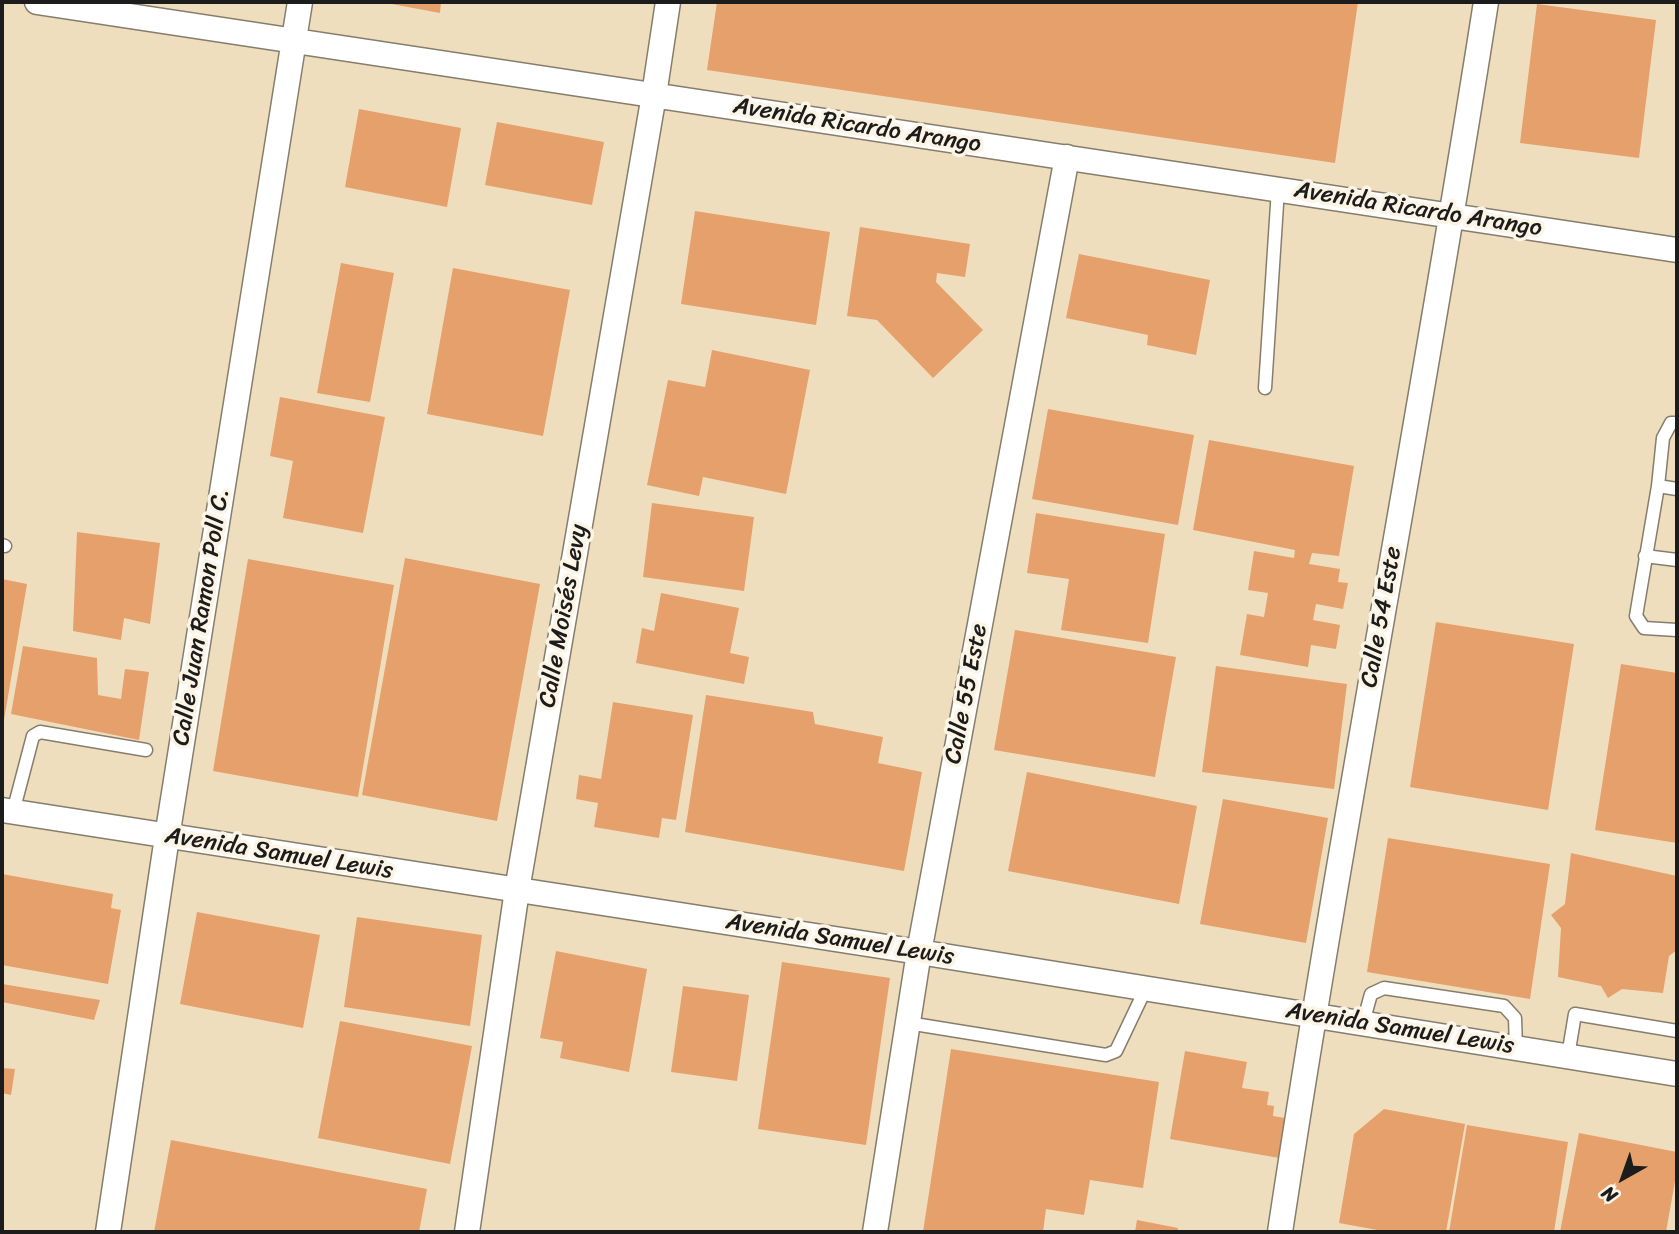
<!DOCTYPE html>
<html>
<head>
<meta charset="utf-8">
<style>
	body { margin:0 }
	#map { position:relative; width:1679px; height:1234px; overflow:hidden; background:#efdebd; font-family:Sriracha,sans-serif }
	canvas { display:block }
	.frame { position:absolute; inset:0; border:4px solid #1c1c1c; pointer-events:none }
	.north { position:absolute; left:1588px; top:1143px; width:70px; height:70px; -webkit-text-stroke:5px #fcf5e5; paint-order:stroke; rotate:220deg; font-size:19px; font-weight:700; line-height:28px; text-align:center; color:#1c1c1c }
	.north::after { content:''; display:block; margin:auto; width:24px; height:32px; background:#1c1c1c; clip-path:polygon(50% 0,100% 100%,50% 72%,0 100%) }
</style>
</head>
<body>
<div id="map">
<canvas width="1679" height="1234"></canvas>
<div class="frame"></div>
<div class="north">N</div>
</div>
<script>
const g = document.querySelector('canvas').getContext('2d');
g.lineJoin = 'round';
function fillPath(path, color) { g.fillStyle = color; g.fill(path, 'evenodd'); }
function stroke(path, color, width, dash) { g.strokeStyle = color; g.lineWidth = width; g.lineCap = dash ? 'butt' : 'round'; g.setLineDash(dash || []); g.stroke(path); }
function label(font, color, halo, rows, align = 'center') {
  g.font = font + ' Sriracha,sans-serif'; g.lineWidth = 7; g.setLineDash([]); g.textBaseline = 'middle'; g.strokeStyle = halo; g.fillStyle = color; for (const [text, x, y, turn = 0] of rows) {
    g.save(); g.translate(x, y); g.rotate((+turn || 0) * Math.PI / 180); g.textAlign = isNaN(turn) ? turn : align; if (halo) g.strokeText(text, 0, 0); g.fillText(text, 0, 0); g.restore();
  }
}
const building = new Path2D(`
	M381,2H441L440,13Z
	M717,2H1358L1335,163L707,70Z
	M1537,4L1656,20L1639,158L1520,143Z
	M359,109L461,128L447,207L345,187Z
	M497,122L604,142L592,205L485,185Z
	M695,211L830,232L816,325L681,304Z
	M860,227L970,244L965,277L937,273L936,282L983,330L933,378L877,320L847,316Z
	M1079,254L1210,280L1196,355L1147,345L1148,335L1066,318Z
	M341,263L394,273L370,402L317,393Z
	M453,268L570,290L543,436L427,414Z
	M712,350L810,370L786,494L703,477L699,496L647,485L668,380L705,387Z
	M280,397L385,417L363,533L283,518L293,461L270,456Z
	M1048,409L1194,435L1178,525L1032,499Z
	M1209,440L1354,466L1339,556L1312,553L1309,564L1340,569L1338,582L1348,583L1343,609L1316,604L1313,620L1340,625L1336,649L1311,645L1308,667L1240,655L1247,614L1264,617L1268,593L1248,590L1254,551L1294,558L1295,550L1193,530Z
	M652,503L754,517L744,591L643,577Z
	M1036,513L1165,534L1148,643L1061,630L1069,579L1027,573Z
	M77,532L160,543L150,624L124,618L121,640L73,631Z
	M405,558L540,584L497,821L362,795Z
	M248,559L394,585L358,797L213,771Z
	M2,579L27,584L3,726H2Z
	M661,593L739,608L730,653L749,657L744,684L636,663L642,628L654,631Z
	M1436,622L1574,644L1548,810L1410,787Z
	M1015,630L1176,657L1155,777L994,750Z
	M23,646L97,658L98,695L121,699L125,669L149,672L139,740L11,714Z
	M1621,664L1677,673V843L1595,830Z
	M1216,666L1347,684L1334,789L1202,772Z
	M706,695L813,712L815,724L883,737L878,763L922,772L904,871L685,832Z
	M613,702L693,715L676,820L662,818L659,838L594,827L598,803L576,799L579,775L601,779Z
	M1027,772L1197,806L1179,904L1008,871Z
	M1223,799L1328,818L1306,943L1200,924Z
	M1388,838L1550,864L1530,999L1367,972Z
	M1571,853L1677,876V950L1669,956L1663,993L1622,989L1608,998L1601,986L1558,977L1561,928L1551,915L1565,904Z
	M2,874L113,894L111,908L121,910L108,984L2,965Z
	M197,912L320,935L303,1028L180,1004Z
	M357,917L482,935L470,1026L344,1007Z
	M556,951L647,969L629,1072L560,1058L563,1042L540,1038Z
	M782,962L890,978L866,1145L758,1129Z
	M2,984L100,1000L94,1020L2,1002Z
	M683,986L749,995L737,1081L671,1072Z
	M340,1021L472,1046L450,1164L318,1138Z
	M951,1049L1159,1082L1143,1188L1090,1180L1084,1215L1046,1209L1043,1232H923Z
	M1185,1051L1247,1062L1242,1088L1269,1092L1267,1105L1274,1106L1273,1116L1291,1119L1285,1159L1170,1139Z
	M2,1068L15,1069L11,1095L2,1093Z
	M1384,1109L1465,1124L1446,1232H1388L1339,1223L1354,1134Z
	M1467,1125L1568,1142L1554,1232H1449Z
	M1579,1133L1677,1152V1170L1666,1232H1560Z
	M171,1140L427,1189L419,1232H154Z
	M1137,1220L1178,1228V1232H1135Z`);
const lane = new Path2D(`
	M1265,388L1278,189
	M1677,423H1671L1663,438L1658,486L1636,616L1644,628L1677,630
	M1658,486L1677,489
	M2,545L5,546
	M1645,556L1677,560
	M13,812L33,736L40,732L146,750
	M908,1023L1106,1055L1116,1051L1146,988
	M1363,1023L1371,994L1384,988L1504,1006L1515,1018L1516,1048
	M1568,1056L1575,1014L1677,1031`);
const street = new Path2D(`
	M37,2L1677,250
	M2,810L919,952L1677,1074
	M108,1232L167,837L300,2
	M467,1232L517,890L654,95L668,2
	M875,1232L919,952L1067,157
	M1280,1232C1342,821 1422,413 1486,2`);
const streetNames = [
	["Avenida Ricardo Arango",857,126,9],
	["Avenida Ricardo Arango",1418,210,9],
	["Calle Moisés Levy",564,616,-80],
	["Calle Juan Ramon Poll C.",202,617,-81],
	["Calle 54 Este",1382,617,-80],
	["Calle 55 Este",967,694,-79],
	["Avenida Samuel Lewis",279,854,9],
	["Avenida Samuel Lewis",840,940,9],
	["Avenida Samuel Lewis",1400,1029,9]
];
fillPath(building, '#e5a06c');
stroke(lane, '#867d6c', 15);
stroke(street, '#867d6c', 27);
stroke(lane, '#fff', 12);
stroke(street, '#fff', 24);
label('24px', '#1c1c1c', '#fcf5e5', streetNames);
</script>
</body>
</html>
